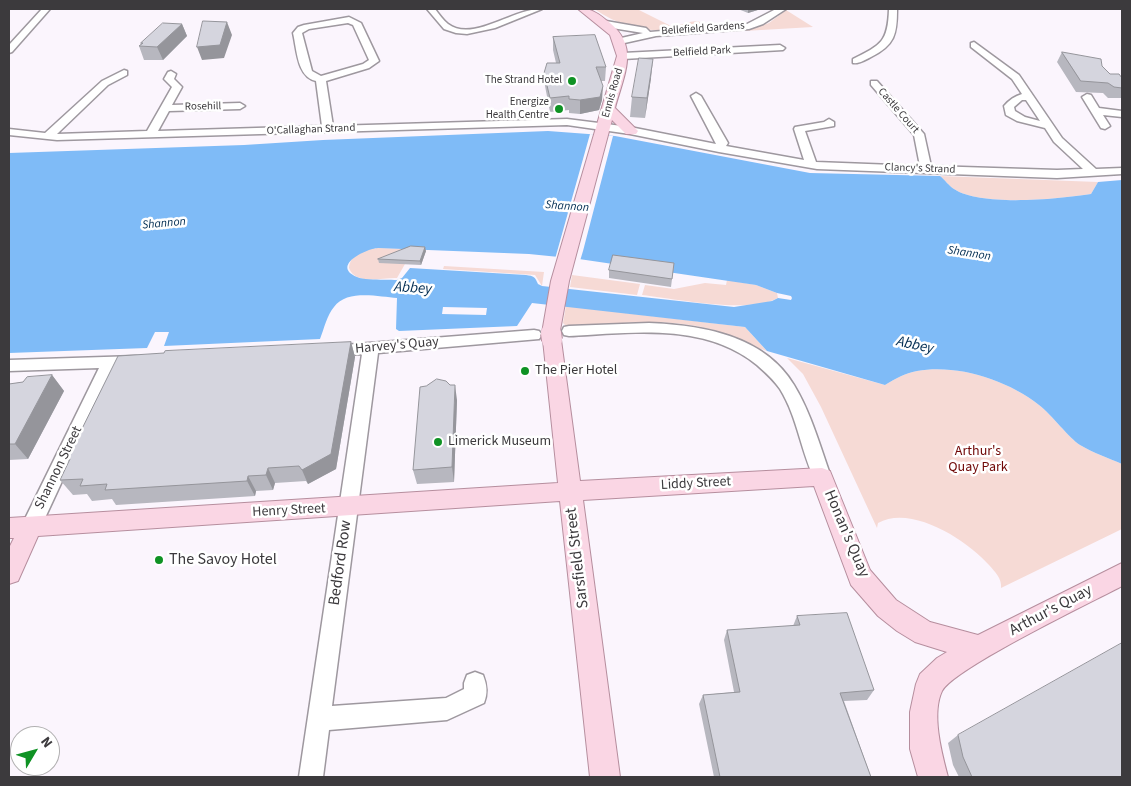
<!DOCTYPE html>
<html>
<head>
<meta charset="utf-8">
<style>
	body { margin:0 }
	#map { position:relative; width:1131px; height:786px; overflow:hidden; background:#fbf5fd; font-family:"Source Sans 3",sans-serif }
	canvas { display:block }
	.frame { position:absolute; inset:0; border:10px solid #3c3a3d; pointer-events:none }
	.north { position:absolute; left:10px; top:726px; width:50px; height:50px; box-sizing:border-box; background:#fff; border:1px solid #b1b0b1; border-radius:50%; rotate:53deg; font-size:14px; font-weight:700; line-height:20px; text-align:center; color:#3c3a3d }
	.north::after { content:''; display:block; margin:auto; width:18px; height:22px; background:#0f9224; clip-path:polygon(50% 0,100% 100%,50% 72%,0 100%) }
</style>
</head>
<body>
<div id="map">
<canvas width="1131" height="786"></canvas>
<div class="frame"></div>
<div class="north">N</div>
</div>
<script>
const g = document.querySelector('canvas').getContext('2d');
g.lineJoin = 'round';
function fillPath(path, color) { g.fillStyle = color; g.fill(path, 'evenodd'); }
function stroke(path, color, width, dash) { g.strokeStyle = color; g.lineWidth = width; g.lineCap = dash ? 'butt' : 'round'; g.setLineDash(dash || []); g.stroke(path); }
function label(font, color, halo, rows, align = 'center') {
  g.font = font + ' "Source Sans 3",sans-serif'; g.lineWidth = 5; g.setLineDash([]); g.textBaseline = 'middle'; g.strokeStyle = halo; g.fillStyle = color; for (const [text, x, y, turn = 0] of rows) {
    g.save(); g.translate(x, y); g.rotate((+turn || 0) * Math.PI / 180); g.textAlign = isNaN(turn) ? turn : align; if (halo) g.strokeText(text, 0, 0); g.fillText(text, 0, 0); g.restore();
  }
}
const green = new Path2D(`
	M594,9H637L673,27C684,24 698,16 706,26C698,30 688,29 679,29C642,32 626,29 594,9Z
	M786,10L813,27L744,31L769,23Z
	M940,176L1098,182L1091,194C1059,199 981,207 954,189C949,186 945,180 940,176Z
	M378,248L416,249L401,264H405L397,278C383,277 356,286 349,268C350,254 365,249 378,248Z
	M444,266L544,272L542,286L535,275L443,269Z
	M572,275L640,284L637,295L570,287Z
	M727,280L756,285L777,293L778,298C749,314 677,299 642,295L645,285L674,289L705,283L726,285Z
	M566,306L745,327L767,351C747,345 730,334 710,329C664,317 613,324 567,327L563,323Z
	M787,358L885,385C895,379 905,373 917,371C958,364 1007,380 1039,405C1052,415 1069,438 1080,445C1093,453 1109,458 1122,464V529L1001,588C1002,578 995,572 989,565C967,540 911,504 878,523L877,528L821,407L803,374Z`);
const water = new Path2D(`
	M548,131L615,136L810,173L940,176C945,180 949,186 954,189C981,207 1059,199 1091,194L1098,182L1122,180V464C1109,458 1093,453 1080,445C1069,438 1052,415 1039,405C1007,380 958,364 917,371C905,373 895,379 885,385L767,351L745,327L532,303L517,326L399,331L396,329L397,298C379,297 347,289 334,307C327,315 324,329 320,339L164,346L169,332H155L147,348L9,353V153L244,145L323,140ZM378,248L529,254L579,259L756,285L777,293L791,296L792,298L791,300L778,298L772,301L734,307L542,286L538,284C535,277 534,276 526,275L410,268L402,278L397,280C387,279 366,281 357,277C331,266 365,249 378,248Z`);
const pier = new Path2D(`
	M590,134L613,136L583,251L580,261L555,259Z
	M443,307L487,308L486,315L442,314Z`);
const minor = new Path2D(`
	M42,9H50L12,52L9,53V45Z
	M427,9H435C439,14 443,20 448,24C473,43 515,7 542,9L495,28L467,34L456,33L444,29Z
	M776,9H786L763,24L749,29L656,36L620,44L617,43V39L643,33L606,27L602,24L606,21L646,28L650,32L747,24Z
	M889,9H897C897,34 895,45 871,57C865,60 859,64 853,63V59C881,45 888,42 889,9Z
	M349,17L361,23L379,61L369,68L326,81L333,126L567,119L630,127L716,144L691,96L696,93L701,96L728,143L726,146L804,160L794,129L795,127L824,122L829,119L834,122V126L805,131L816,162L920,166L914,135L871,85V81H877L924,134L931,166L1057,170L1083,169L1054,142L1045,128L1017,121L1006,115L1004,106C1009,100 1015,96 1022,94L1012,79L971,47V43L974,42L1019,75L1062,138L1096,169L1122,168V174L1057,178L817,169L719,152L630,134L567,125L57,140L9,135V129L45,133L102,81L124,70L127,71V75L108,85L57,134L147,131L172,87L164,79L168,72L171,71L176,74L174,79L182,87L172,105L240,103L245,106L240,109L169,111L158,131L322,126L316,81C297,77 297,50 293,33L298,27L304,25ZM348,23L353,25L369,60L363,64L321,76L312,71L302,33L309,29ZM1022,100H1026L1040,121L1025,117L1015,111L1014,107Z
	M780,45L785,48L783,50L623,59L618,56L623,53Z
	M1087,94L1091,95L1099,108L1122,111V117L1103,115L1110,126L1105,129L1101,128L1082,97Z
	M649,323C701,325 764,335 794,385C811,413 820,446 831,477L828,482L822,484L816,482C801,453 798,418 780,389C774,380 765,372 757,365C704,322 632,333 569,336L564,335L562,331L564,327L569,326Z
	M534,330L539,331L542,335L539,339L378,353L332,706L446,698L464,689V683L467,675L475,672L483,675C487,685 488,693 484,703L447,720L329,730L323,777H299L362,354L331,356L326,355L323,351L326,347L331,346Z
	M136,356L142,357L144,361L142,365L115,367L38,533L31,535L24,533L21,527L99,368L9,371V360Z`);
const major = new Path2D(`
	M578,9C590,8 596,12 606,20C641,45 624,74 615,108L638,131L636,134H626L612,120L569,281L559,336L561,340L580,481L822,468L830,471L870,570L896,600L930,622L978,635L1122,563V586C1092,602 954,668 942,691C931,714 942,754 948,777H918L910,749V712L916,684L920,674L937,658L947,652L915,642L897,631L878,616L851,585L814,486L583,500L620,777H590L560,501L38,536L18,581L9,584V548L14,538H9V518L558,483L543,340L544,337L542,333L551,281L617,56L610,35Z`);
const majorBridge = new Path2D(`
	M551,333L552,340`);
const wall = new Path2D(`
	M738,9H761L748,13Z
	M182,24L187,36L163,60H144L139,46L141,44V43Z
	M553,37L606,67L605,81H601L602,100L599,110L580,114L569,113V110L550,112L545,86L544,73L556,63L553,50Z
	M1062,52L1102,66L1122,88V98H1108L1103,93L1076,92L1057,62Z
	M651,78L645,118L630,117L632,97Z
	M426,251L421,265L379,263L378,259Z
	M674,263L671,287L609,278V270Z
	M351,342L355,357L336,469L308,484L306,481L275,483L273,490L256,491L255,496L116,505L112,499L92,501L87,494L73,495L60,480L69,462L67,459L164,353Z
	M52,375L64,391L28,459L9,460V384L23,382Z
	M457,400L454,482L417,484L413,470Z
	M797,616L874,690L867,700L844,701L871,777H714L699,704L703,695L734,692L724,640L727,630L793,626Z
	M958,735L1122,777H959L953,765L948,743Z`);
const shadedWall = new Path2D(`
	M748,9H761L748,13Z
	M227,22L232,35L224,58L202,60L197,47Z
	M182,24L187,36L163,60L157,47Z
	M653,59L651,78L645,118L647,98Z
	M603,86L602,100L599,110L580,114V100Z
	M425,247L426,251L421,265L420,261Z
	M351,342L355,357L336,469L308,484L302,470Z
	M52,375L64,391L28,459L15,444Z
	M455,385L457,400L454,482L452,467Z
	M268,468L275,483L273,490L266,475Z
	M248,476L256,491L255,496L247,481Z`);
const building = new Path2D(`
	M203,21L227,22L220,45L197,47Z
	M163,23L182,24L157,47L139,46L143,43H141Z
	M595,35L606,67H596L603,86L600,97L580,100L569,99V96L550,98L544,73L547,63H560L553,37Z
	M1062,52L1101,59L1102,66L1110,74H1119L1122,78V88L1114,87L1108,83L1081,81Z
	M639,58L653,59L647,98L632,97Z
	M411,246L425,247L420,261L378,259Z
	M613,255L674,263L672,279L609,270Z
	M351,342L331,454L302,470L299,466L268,468L266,475L248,476L247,481L105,490L107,484L80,486L83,479L60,480L70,459H67L118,356L164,353L165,351Z
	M52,375L15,444H9V384L23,382L27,377Z
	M437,379L446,381L450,385H455L452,467L413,470L420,387L426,386Z
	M847,613L874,690L840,693L871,777H720L703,695L740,692L727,630L800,625L797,616Z
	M1122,643V777H972L963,757L958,735Z`);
const markers = [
	[572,81,5,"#0f9224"],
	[559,109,5,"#0f9224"],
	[525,371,5,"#0f9224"],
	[438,442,5,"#0f9224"],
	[159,560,5,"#0f9224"]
];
const farStreetnames = [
	["Bellefield Gardens",703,29,-4],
	["Belfield Park",702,52,-3],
	["Ennis Road",613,93,-74],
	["Rosehill",203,107,-1],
	["Castle Court",898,111,49],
	["O'Callaghan Strand",311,130,-2],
	["Clancy's Strand",920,169,2]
];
const farPoinames = [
	["The Strand Hotel",562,81],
	["Energize",549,103],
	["Health Centre",549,116]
];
const farWaternames = [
	["Shannon",567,207,4],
	["Shannon",164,224,-5],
	["Shannon",969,254,9]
];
const streetNames = [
	["Harvey's Quay",397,346,-5],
	["Shannon Street",59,468,-64],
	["Liddy Street",696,484,-3],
	["Henry Street",289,511,-3]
];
const poiNames = [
	["The Pier Hotel",535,371],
	["Limerick Museum",448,442]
];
const parkNames = [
	["Arthur's",978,452],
	["Quay Park",978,468]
];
const waterNames = [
	["Abbey",413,289,4],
	["Abbey",915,346,12]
];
const nearStreetnames = [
	["Honan's Quay",846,534,67],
	["Sarsfield Street",578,558,-97],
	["Bedford Row",341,563,-82],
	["Arthur's Quay",1051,611,-28]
];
const nearPoinames = [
	["The Savoy Hotel",169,560]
];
fillPath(green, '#f6dad5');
fillPath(water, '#7fbbf7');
fillPath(pier, '#fbf5fd');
stroke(minor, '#9e989f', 3);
stroke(major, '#b68e9e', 2);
fillPath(minor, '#fff');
fillPath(major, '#fad6e4');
stroke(majorBridge, '#b68e9e', 22, []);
stroke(majorBridge, '#fad6e4', 20);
fillPath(wall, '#b7b7bf');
fillPath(shadedWall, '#95959b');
fillPath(building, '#d5d5de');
stroke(building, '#95959b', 1);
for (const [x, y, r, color] of markers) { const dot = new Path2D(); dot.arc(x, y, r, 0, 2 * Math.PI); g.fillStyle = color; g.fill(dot); stroke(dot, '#fff', 2); }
label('11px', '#3c3a3d', '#fff', farStreetnames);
label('11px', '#3c3a3d', '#fff', farPoinames, 'right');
label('italic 12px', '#002c51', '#fff', farWaternames);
label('14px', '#3c3a3d', '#fff', streetNames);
label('14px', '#3c3a3d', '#fff', poiNames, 'left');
label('14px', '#700807', '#fff', parkNames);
label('italic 15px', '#002c51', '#fff', waterNames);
label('16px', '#3c3a3d', '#fff', nearStreetnames);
label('16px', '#3c3a3d', '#fff', nearPoinames, 'left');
</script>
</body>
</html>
